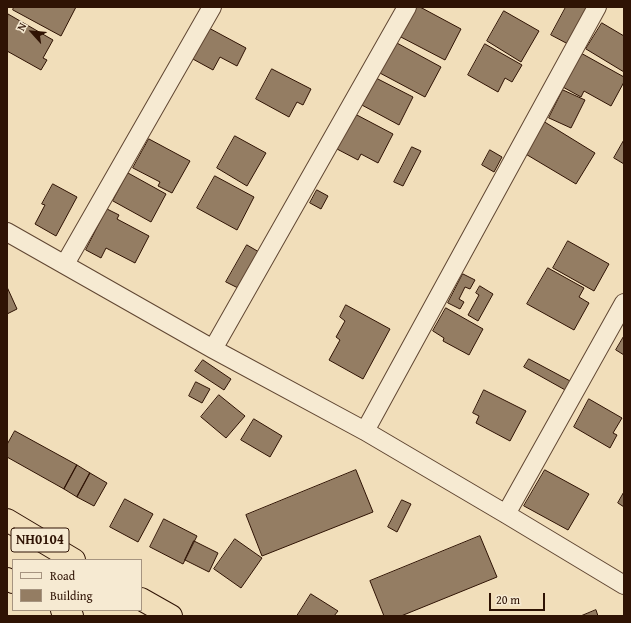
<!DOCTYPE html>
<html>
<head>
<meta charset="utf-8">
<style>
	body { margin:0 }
	#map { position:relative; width:631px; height:623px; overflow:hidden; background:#f1deba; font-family:"Gentium Book Plus",serif }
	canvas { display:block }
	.frame { position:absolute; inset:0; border:8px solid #2f1304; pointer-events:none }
	.legend { position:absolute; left:12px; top:559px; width:130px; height:52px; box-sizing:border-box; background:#f6ead2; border:1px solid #a69480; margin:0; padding:5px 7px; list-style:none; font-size:12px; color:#2f1304 }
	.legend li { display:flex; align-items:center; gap:8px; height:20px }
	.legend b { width:20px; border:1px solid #a69480 }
	.north { position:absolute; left:12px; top:12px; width:40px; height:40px; -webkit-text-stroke:3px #f6ead2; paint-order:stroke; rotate:297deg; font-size:11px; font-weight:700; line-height:16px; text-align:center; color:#2f1304 }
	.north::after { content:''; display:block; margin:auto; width:14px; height:18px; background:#2f1304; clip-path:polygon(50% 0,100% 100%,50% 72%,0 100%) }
	.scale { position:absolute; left:489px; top:593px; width:56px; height:18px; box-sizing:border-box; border:2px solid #2f1304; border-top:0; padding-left:5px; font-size:12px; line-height:14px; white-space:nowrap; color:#2f1304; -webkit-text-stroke:3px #f6ead2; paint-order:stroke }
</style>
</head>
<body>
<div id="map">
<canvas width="631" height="623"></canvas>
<div class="frame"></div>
<ul class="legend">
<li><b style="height:5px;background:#f6ead2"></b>Road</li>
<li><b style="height:11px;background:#947d63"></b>Building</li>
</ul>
<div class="north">N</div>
<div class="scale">20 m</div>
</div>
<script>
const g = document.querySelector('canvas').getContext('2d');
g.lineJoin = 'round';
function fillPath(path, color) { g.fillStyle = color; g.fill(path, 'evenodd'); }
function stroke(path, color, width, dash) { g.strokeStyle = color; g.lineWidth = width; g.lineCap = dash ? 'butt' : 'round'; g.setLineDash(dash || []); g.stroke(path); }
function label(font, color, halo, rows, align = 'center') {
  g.font = font + ' "Gentium Book Plus",serif'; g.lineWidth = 3; g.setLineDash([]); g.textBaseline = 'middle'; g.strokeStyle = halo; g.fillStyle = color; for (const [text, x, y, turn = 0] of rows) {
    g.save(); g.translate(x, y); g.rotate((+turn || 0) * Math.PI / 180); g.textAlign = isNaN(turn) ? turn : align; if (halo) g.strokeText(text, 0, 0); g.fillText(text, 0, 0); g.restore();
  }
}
const building = new Path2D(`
	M14,7H76L61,36L13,10Z
	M412,7H420L461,29L445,60L397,35Z
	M566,7H588L568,44L551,35Z
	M504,11L539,31L521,62L487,41Z
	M8,14L53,40L43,58L47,60L41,70L7,51Z
	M602,23L624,36V72L586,49Z
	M207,27L246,48L237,66L220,57L213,70L191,58Z
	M395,42L441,67L425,97L378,72Z
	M485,44L522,65L512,82L505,78L498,92L468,75Z
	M579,52L624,77V82L611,106L584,91L581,97L561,86Z
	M272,69L311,89L303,105L297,102L289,117L256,99Z
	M374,77L413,97L399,125L360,104Z
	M563,90L585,100L571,128L549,118Z
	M355,114L393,134L378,163L361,154L358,160L337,149Z
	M543,121L595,153L576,184L524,153Z
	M235,136L266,153L247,186L217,168Z
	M149,139L190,161L172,193L158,186L160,182L133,168Z
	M624,140V164L614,158Z
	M412,147L421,151L403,186L394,182Z
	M490,150L502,157L494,172L482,165Z
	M128,173L166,194L151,222L113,201Z
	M215,176L254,197L237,230L197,208Z
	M53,184L77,197L56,236L35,224L45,205L42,204Z
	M317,190L328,196L321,209L310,203Z
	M107,209L119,215L117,219L149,236L135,263L106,248L101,258L86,250Z
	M568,241L609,264L594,291L553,268Z
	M247,245L259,252L238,288L226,282Z
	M548,268L584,288L579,297L589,303L574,330L527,304Z
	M463,274L475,280L470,289L465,287L459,299L464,302L460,309L448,303Z
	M480,286L493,294L478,321L468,315L479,295L476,293Z
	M7,287L17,309L7,314Z
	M346,305L390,329L363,379L329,360L340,340L336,337L345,321L340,317Z
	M446,308L483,329L469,355L443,341L444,338L433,331Z
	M624,336V355L616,350Z
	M529,359L572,382L567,391L524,367Z
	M203,360L231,379L224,390L195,371Z
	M196,382L210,389L202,403L189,396Z
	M484,390L526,411L510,441L476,423L479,416L473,413Z
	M219,395L245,416L226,438L201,417Z
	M589,399L622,418L613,433L617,435L610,448L574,427Z
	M254,419L282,436L270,457L241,440Z
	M15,431L77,465L64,489L7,457V445Z
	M77,465L90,473L77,497L64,489Z
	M356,470L373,512L262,556L246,515Z
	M545,470L589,494L568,530L524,506Z
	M90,473L107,483L94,506L77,497Z
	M624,492V507L618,503Z
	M125,499L153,514L138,542L110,527Z
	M402,500L411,504L397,532L388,527Z
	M164,519L197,536L183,564L150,547Z
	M480,536L497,577L401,616H384L370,581Z
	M235,539L262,558L241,588L214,569Z
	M194,541L218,553L209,572L185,560Z
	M311,594L338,611L334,616H297Z
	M596,610L598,616H581Z`);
const street = new Path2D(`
	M7,232L213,349L365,431L506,514L624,585
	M65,264L212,7
	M213,349L407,7
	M365,431L597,7
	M506,514L624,303`);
const highway = new Path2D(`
	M7,520L74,560
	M7,579L13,582
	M141,599L171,616
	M62,610L72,616`);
const shields = [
	[40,540,58]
];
const shieldNames = [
	["NH0104",40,540]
];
fillPath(building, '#947d63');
stroke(building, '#2f1304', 1);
stroke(street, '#604632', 20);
stroke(highway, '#2f1304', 24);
stroke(street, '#f6ead2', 18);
stroke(highway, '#f1deba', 22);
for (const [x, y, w] of shields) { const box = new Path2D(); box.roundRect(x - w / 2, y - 12, w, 24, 3); g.fillStyle = '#f6ead2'; g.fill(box); stroke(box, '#2f1304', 1); }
label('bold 14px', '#2f1304', null, shieldNames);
</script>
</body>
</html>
